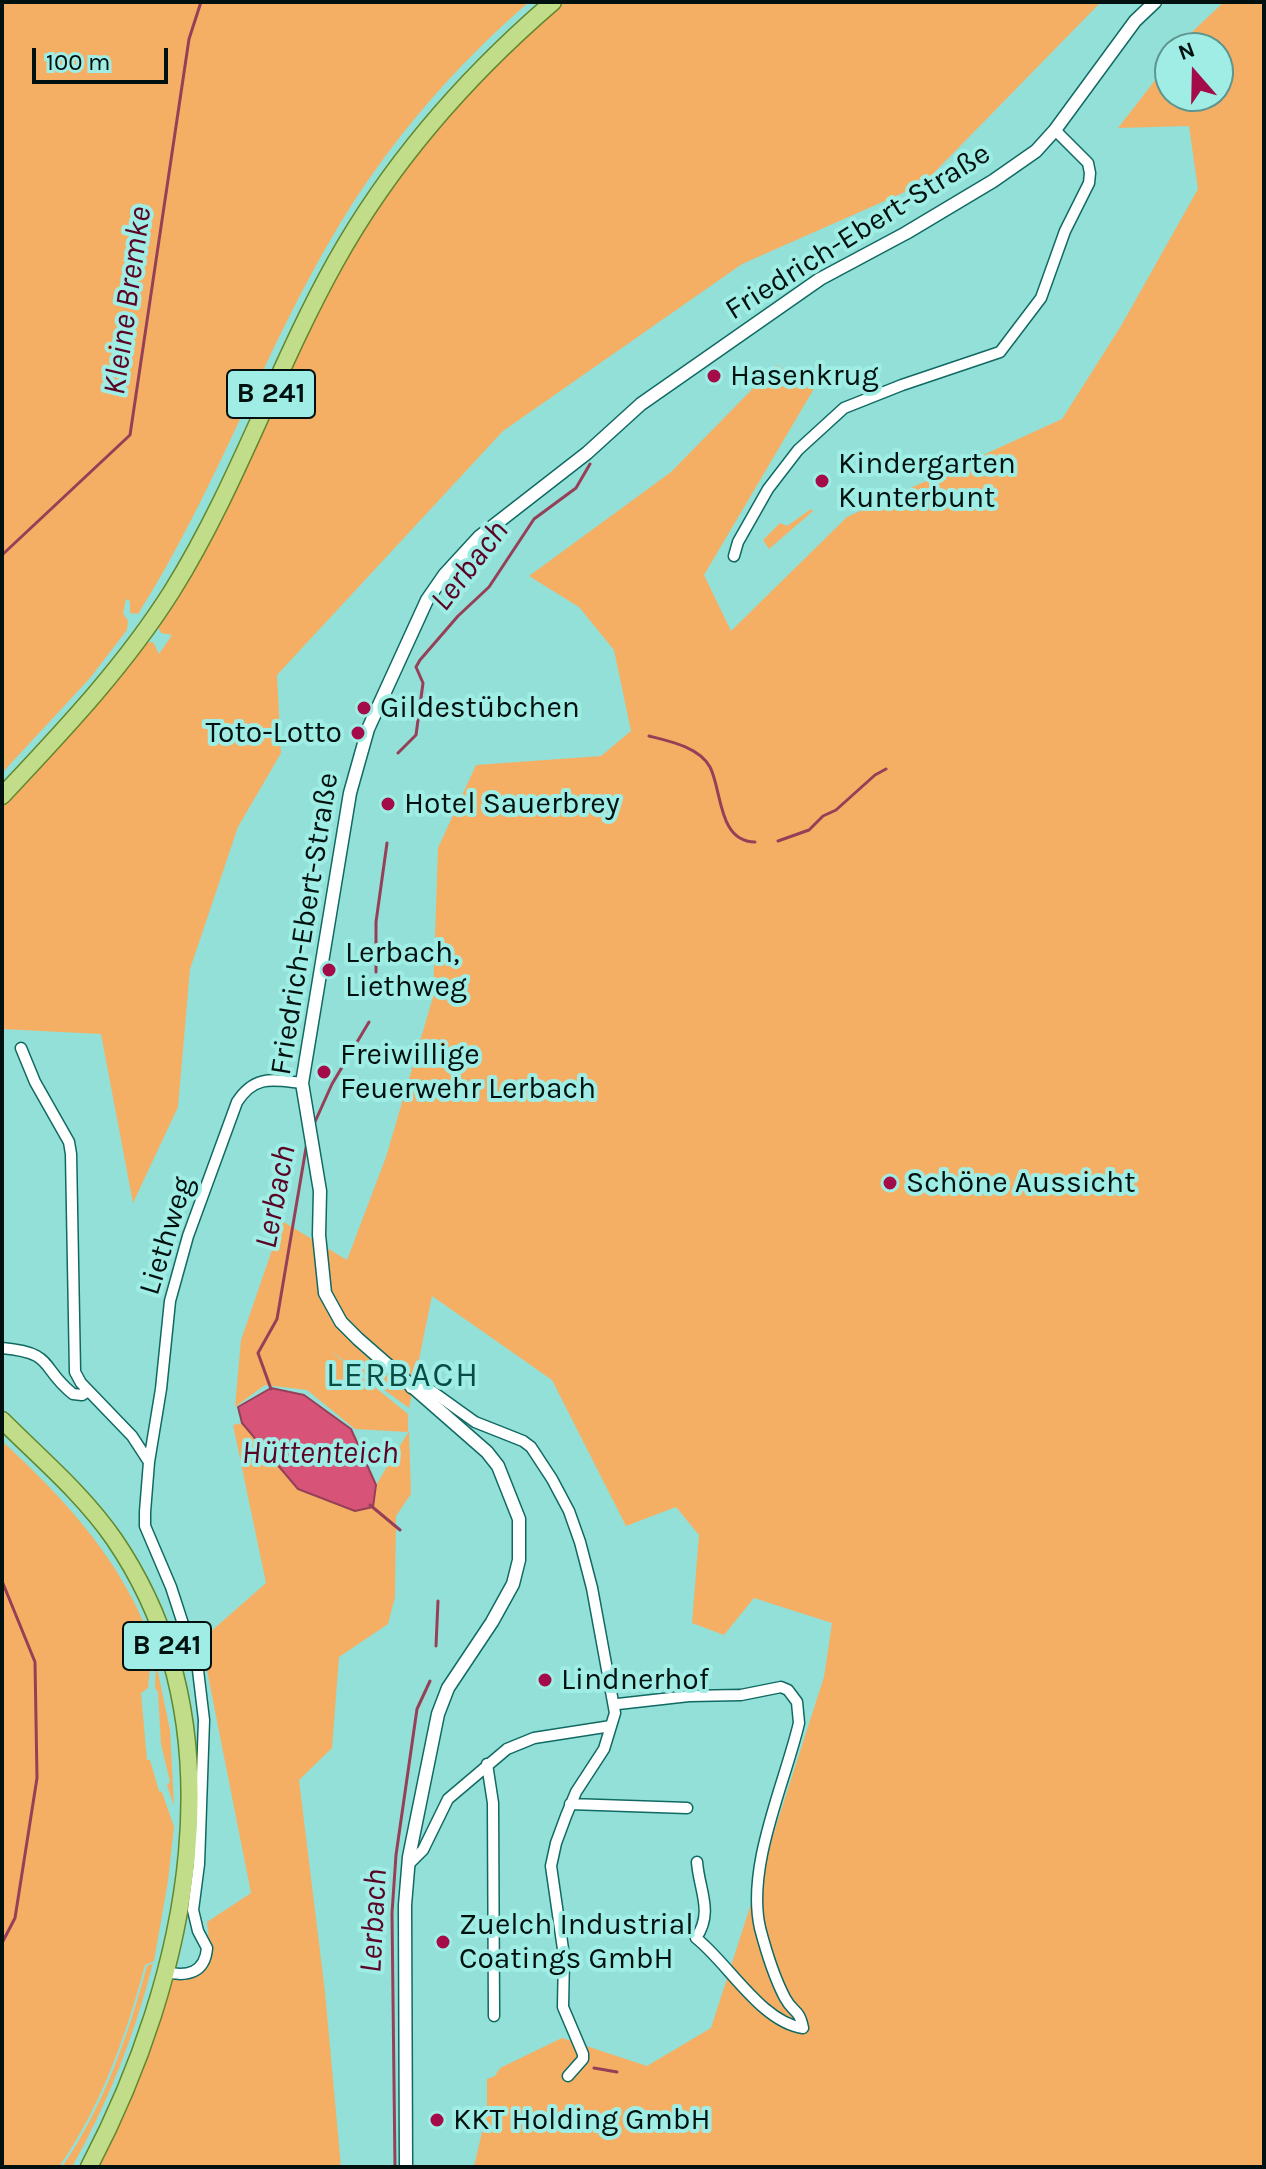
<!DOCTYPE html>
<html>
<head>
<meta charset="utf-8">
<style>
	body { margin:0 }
	#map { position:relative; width:1266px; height:2169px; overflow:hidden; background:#92e0d7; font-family:Karla,sans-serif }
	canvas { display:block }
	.frame { position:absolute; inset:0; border:4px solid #00110f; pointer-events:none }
	.north { position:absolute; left:1154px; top:32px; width:80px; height:80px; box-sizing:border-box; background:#9fede4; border:2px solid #5f958f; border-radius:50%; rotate:340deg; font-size:22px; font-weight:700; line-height:32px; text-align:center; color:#00110f }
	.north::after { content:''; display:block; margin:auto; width:28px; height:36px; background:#a30c49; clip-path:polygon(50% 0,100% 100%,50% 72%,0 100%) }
	.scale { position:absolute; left:32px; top:48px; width:136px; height:36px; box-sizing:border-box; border:4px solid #00110f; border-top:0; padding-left:10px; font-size:24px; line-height:28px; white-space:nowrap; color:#00110f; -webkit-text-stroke:6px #9fede4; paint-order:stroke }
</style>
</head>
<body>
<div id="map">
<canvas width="1266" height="2169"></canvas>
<div class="frame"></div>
<div class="north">N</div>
<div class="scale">100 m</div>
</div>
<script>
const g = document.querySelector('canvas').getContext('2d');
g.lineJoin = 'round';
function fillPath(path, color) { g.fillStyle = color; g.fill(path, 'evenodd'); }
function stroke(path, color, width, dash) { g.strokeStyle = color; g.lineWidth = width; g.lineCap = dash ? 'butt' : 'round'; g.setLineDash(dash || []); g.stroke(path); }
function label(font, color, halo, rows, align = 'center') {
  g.font = font + ' Karla,sans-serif'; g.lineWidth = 8; g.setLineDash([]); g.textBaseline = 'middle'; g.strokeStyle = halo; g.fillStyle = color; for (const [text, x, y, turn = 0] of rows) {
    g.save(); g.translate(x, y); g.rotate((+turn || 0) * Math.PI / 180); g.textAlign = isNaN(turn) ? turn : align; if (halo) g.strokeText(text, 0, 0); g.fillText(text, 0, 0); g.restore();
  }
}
const green = new Path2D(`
	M2,2H529C454,67 389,142 338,227C263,352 216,491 138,614L130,613V601L126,599L123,613L128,621L127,630L90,678L2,773Z
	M560,2H1101L923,184L742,264L503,431L277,675L281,753L238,827L190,969L178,1107L133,1203L101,1034L2,1029V803L143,643L153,642L159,654L172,635L161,633L157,625L312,316L356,237L443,117Z
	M1224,2H1264V2167H474L487,2110V2079L495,2076L500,2068L562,2038L647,2066L711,2028L824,1677L832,1623L754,1598L724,1635L692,1623L699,1535L676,1507L626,1526L552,1380L432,1296L409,1408L328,1349L408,1414V1432L355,1429L307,1390L265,1385L235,1407L241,1340L282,1221L347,1260L386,1157L433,997L438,848L476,765L601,756L631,731L614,650L579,607L529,576L671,472L776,365L815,387L704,575L731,631L847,517L1062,419L1121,326L1198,189L1189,126L1118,128L1170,61V96H1218V48H1180L1194,30Z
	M811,509L813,511L769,549L763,540L780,523L787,526Z
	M242,1423L298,1489L373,1507L376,1485L409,1431L411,1494L396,1516L395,1597L388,1624L339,1657L332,1748L299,1780L325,1992L341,2167H95L168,1983L171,1980C177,1978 185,1980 191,1978C214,1970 209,1940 207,1922L251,1893L201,1640L266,1583L233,1425Z
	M2,1441C54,1489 103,1540 135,1604C141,1616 148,1632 150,1645C152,1658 149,1675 148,1688L141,1693L147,1760H150L159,1791L162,1792L174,1827L168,1881L154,1961L145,1965C126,2036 101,2106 59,2167H2Z
	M156,1663L170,1730L174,1806L167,1785L170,1782L161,1744L158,1692L155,1688Z
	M153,1963C135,2034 108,2103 72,2167H62C104,2106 128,2036 147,1966Z`);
const water = new Path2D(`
	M271,1388L304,1395L351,1429L376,1485L373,1507L355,1511L298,1489L242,1423L238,1407Z`);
const stream = new Path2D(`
	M2,555L130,435L189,39L201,2
	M649,736C669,741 699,747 710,767C722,790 718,842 755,842
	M398,753L416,735L423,683L416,667L420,660L458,616L489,587L534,519L576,488L590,464
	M778,841L809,830L823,816L836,810L875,775L886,769
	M376,972V922L387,843
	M314,1124L332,1084L369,1022
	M271,1389L258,1353L277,1319L307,1142
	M370,1505L400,1530
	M2,1581L35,1662L37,1778L15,1918L2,1943
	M436,1646L438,1601
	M594,2068L617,2072
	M395,2167L392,1913L396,1855L417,1709L430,1681`);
const minor = new Path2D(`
	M734,556L738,542L768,489L798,450L844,408L902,385L1000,352L1041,298L1065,231L1089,183L1090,173L1088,163L1055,130
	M21,1048L35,1082L69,1142L71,1154L75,1372L81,1383L132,1436L149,1462
	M2,1348C56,1353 39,1367 73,1394L82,1395L88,1391
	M411,1388L422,1384L475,1422L523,1441L531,1447L552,1479L569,1511L580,1542L592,1588L615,1713L604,1749L576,1792L566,1816L556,1843L551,1866L564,1956L563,2007L583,2054V2059L568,2076
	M618,1704L689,1696L741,1695L781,1687L788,1690L797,1702L799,1723C785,1783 746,1866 760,1928C766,1951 774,1977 785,1998C793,2013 799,2008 803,2028C761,2022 728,1963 696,1938C714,1912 699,1890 697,1862
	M487,1764L493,1803L494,2016
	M570,1804L687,1808
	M408,1865L423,1850L448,1799L507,1749L534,1738L611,1726
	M166,1972C187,1977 205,1973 207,1948L198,1931L193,1910L199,1864L204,1720L198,1670L171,1587L145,1526V1512L149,1462L161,1389L170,1301L188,1236L237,1102C255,1074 274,1080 302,1083`);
const tertiary = new Path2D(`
	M406,2167L405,1905L409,1857L438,1714L448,1688L492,1622L513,1584L519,1560V1519L498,1466L487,1452L358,1339L341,1322L325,1293L319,1235L320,1191L302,1083L350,793L368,729L427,600L445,574L479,537L587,453L641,404L820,279L906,233L993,181L1036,151L1055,130L1135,21L1155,2`);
const primary = new Path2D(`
	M2,796C63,731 124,667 172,591C237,487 276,368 336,261C392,161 467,76 553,2
	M2,1420C41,1459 83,1494 114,1539C243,1728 188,1978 89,2167`);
const markers = [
	[714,376,8,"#a30c49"],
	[822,481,8,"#a30c49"],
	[364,708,8,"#a30c49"],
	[358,733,8,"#a30c49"],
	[388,804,8,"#a30c49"],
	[329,970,8,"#a30c49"],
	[324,1072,8,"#a30c49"],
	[890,1183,8,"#a30c49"],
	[545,1680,8,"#a30c49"],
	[443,1942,8,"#a30c49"],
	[437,2120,8,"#a30c49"]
];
const shields = [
	[271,394,88],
	[167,1646,88]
];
const shieldNames = [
	["B 241",271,394],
	["B 241",167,1646]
];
const streetNames = [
	["Friedrich-Ebert-Straße",858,232,-32],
	["Friedrich-Ebert-Straße",305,924,-81],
	["Liethweg",167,1236,-73]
];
const poiNames = [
	["Hasenkrug",730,376],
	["Kindergarten",838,464],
	["Kunterbunt",838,498],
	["Gildestübchen",380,708],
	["Toto-Lotto",342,733,"right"],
	["Hotel Sauerbrey",404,804],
	["Lerbach,",345,953],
	["Liethweg",345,987],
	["Freiwillige",340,1055],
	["Feuerwehr Lerbach",340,1089],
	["Schöne Aussicht",906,1183],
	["Lindnerhof",561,1680],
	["Zuelch Industrial",459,1925],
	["Coatings GmbH",459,1959],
	["KKT Holding GmbH",453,2120]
];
const waterNames = [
	["Kleine Bremke",128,301,-82],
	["Lerbach",470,566,-52],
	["Lerbach",276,1197,-79],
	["Hüttenteich",320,1454],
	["Lerbach",374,1921,-87]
];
const quarterNames = [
	["LERBACH",403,1376]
];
fillPath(green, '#f5af65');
fillPath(water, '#d75478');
stroke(water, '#964058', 2);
stroke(stream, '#964058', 3);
stroke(minor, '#106a63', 13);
stroke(tertiary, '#106a63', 15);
stroke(primary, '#62872c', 19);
stroke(minor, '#fff', 10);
stroke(tertiary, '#fff', 12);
stroke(primary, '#c1dd8a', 16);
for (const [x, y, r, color] of markers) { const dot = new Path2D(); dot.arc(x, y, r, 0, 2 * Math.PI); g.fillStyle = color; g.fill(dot); stroke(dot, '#9fede4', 3); }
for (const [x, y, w] of shields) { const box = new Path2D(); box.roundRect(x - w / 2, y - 24, w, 48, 6); g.fillStyle = '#9fede4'; g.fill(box); stroke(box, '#00110f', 2); }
label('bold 28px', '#00110f', null, shieldNames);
label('30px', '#00110f', '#9fede4', streetNames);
label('30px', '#00110f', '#9fede4', poiNames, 'left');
label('italic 32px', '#5b0325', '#9fede4', waterNames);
g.letterSpacing = '2px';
label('34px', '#084c46', '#9fede4', quarterNames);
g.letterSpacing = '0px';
</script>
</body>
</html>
